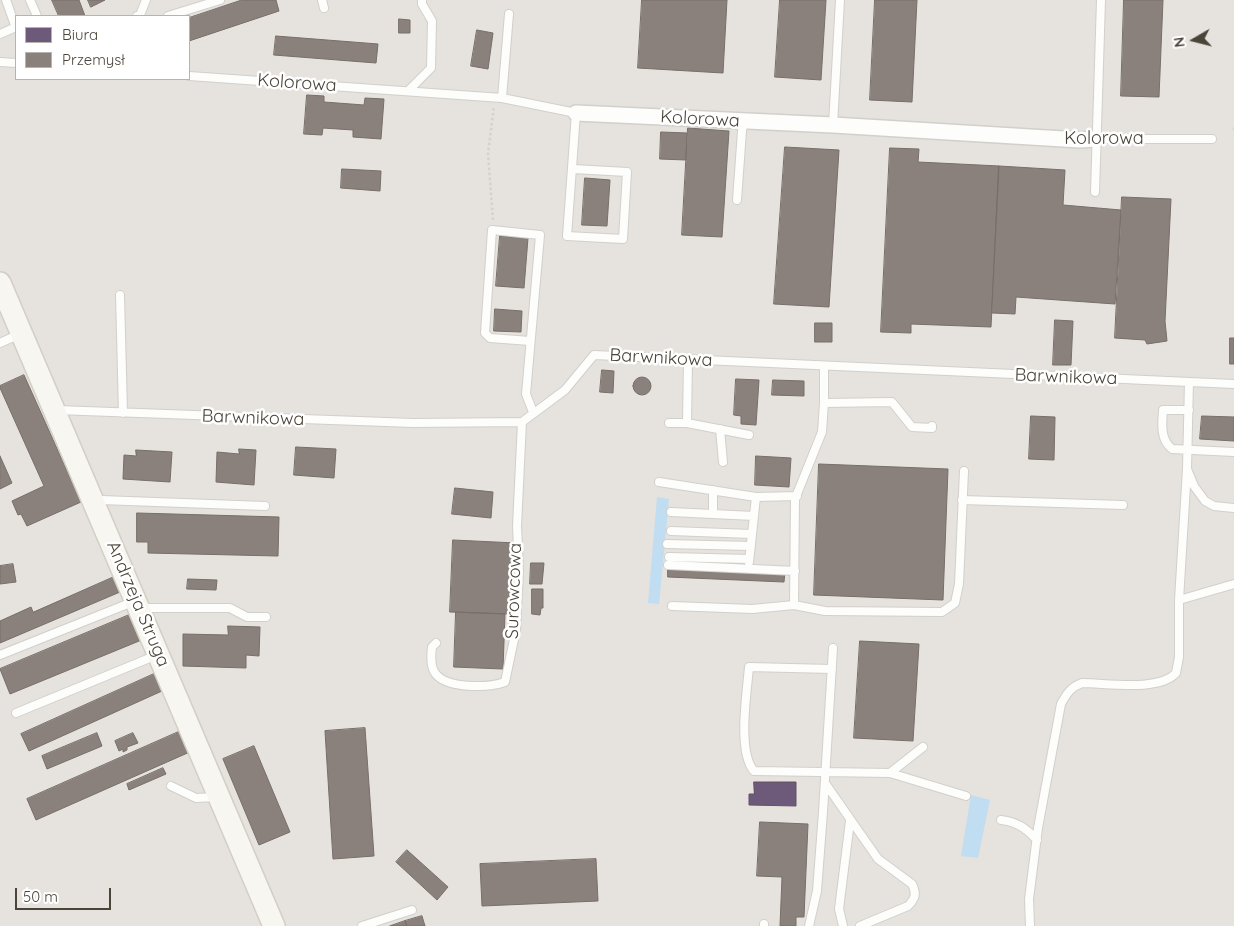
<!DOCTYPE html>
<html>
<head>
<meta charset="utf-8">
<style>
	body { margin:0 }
	#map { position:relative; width:1234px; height:926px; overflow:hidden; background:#f4f2ee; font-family:Quicksand,sans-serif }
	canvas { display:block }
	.legend { position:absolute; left:15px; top:15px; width:175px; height:65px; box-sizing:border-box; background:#fff; border:1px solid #b7b4b0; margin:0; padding:6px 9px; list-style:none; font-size:15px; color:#4b4439 }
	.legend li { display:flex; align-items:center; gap:10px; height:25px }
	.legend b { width:25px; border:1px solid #b7b4b0 }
	.north { position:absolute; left:1169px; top:15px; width:50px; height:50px; -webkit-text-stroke:4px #fff; paint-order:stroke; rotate:262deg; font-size:14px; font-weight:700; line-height:20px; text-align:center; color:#4b4439 }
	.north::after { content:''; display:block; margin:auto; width:18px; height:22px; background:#4b4439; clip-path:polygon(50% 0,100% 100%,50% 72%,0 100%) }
	.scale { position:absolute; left:15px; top:888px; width:96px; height:22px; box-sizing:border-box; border:2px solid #4b4439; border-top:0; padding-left:6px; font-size:15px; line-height:18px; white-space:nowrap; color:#4b4439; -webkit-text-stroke:4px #fff; paint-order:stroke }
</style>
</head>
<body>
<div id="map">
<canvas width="1234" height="926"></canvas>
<ul class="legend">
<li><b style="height:14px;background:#6d597a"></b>Biura</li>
<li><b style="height:14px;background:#8a817c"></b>Przemysł</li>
</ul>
<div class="north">N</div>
<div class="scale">50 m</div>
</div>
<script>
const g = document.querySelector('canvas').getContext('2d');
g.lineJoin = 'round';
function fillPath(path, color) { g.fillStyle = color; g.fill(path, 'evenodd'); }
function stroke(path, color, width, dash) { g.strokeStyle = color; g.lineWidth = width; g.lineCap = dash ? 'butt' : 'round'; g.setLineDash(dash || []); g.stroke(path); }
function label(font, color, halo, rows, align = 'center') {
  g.font = font + ' Quicksand,sans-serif'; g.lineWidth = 5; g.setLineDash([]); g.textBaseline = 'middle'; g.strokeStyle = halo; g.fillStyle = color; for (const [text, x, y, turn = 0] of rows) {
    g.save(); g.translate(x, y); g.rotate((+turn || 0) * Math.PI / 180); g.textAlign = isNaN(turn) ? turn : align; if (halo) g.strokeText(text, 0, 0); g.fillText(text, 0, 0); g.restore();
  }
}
const industrial = new Path2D(`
	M0,0H1234V926H0ZM16,16H189V79H16Z`);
const parking = new Path2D(`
	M734,0H744L737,85L728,84Z
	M556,167L565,168L561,245H551Z`);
const water = new Path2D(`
	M657,497L669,499L659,604L648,603Z
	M971,795L990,800L978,858L961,856Z`);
const offices = new Path2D(`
	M754,782H796V806L749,805V794H754Z`);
const industry = new Path2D(`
	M52,0H79L85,16H59Z
	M88,0H105L91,7Z
	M242,0H276L279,11L189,41V18Z
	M642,0H727L723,73L638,68Z
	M780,0H826L821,80L775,77Z
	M875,0H917L912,102L870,100Z
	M1124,0H1163L1159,97L1121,96Z
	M399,19L410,20V33H399Z
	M477,30L493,33L488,69L471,66Z
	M276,36L378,44L376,63L274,55Z
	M307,95L324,96V102L364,105L365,98L384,99L381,139L353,137V130L323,128L322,135L304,134Z
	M688,128L729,131L722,237L682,235Z
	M661,132L687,133L686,160L660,159Z
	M785,147L839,150L829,307L774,304Z
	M890,148L919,149L918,162L999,166L991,327L911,324V333L881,332Z
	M999,166L1065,170L1063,205L1121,210L1115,304L1016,297L1015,314L992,313Z
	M342,169L381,171L380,191L341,188Z
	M585,178L610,180L607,226L582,225Z
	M1122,197L1171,199L1165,321L1167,341L1147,344L1145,340L1115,338Z
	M500,236L528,238L524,288L496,286Z
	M495,309L522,311L521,332L494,331Z
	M1055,320L1073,321L1071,365H1053Z
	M815,323H832V342H815Z
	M1230,338H1234V364H1230Z
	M602,370L614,371L613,393L600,392Z
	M24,375L81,502L27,526L21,514L18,515L12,501L44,486L0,388V386Z
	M633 386a9 9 0 1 1 18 0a9 9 0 1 1-18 0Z
	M736,379L759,380L756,425L741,424V416L734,415Z
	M773,380L804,381V396L772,395Z
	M1031,416L1055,417L1054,460L1029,459Z
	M1202,416L1234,417V441L1200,439Z
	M296,447L336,449L334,478L294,475Z
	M239,449L256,450L254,485L216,482L217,452L239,454Z
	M136,450L172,452L170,482L123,479L124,455L136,456Z
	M0,456L12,483L0,489Z
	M756,456L791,458L789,487L755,485Z
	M819,464L948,469L943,600L814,595Z
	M455,488L493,492L491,518L452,514Z
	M137,513L279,517L278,556L148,553V542H137Z
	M453,540L516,543L513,614L450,612Z
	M531,563H544L542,584H530Z
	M13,564L16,582L0,584V566Z
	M668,565L785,571L784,582L668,577Z
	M114,577L120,592L0,643V621L31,607L33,612Z
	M188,579L217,580L216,590L187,589Z
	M532,589H543V608H541L540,615L532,614Z
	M456,612L505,614L503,669L454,667Z
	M134,613L144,639L10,694L0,669Z
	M228,626L260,627L259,656L246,655V668L183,666V634L228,635Z
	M860,641L919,644L913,741L854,738Z
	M154,674L162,691L29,751L21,734Z
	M365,728L374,856L333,859L325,731Z
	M183,730L192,751L36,820L27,799Z
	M97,733L102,746L47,769L42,756Z
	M133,733L138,743L127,747V750L123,752V749L119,751L115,741Z
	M254,746L290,832L259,845L223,759Z
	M163,768L166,774L129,790L127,784Z
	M760,822L808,824L804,917H796V926H780L782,877L757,876Z
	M407,850L448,887L437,900L396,862Z
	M596,859L598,901L482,906L480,864Z
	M422,916L425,926H407L405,921Z
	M405,921L407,926H390Z`);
const path = new Path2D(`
	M493,220L488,154L494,106`);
const lane = new Path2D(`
	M6,0L16,28
	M30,0L37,16
	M322,0L324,8
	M137,16L140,15L146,0
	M168,16L220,0
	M0,34L16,27
	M0,62L16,63
	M189,76L502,98L576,113L567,236L623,239L627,172L573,169
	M408,91L431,68L432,21L422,4V0
	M502,98L509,14
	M833,125L840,0
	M1097,139H1212
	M1095,192L1101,0
	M737,200L742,131L744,120
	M120,295L123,413
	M530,341L490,338L485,333L492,230L540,235L526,394L533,412
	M0,343L20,334
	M824,366V403L822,432L795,499L794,605L825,611L942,612L955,603L959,584L964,471
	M1189,382L1187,469L1194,486L1205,501L1214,506L1234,508
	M824,403L892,402L912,427L932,428V426
	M57,410L413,423L522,422L565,390L594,355L1234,384
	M1189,410H1163C1162,424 1160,439 1172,449L1234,452
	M669,423H687L688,360
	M687,423L749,435
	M720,429L723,462
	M659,482L756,497L797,496
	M962,500L1123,505
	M96,501L101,500L265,506
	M671,512L754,516
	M713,514V490
	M671,531L752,534
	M667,544L751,546
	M669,557L749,559
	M749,562L756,497
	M668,565L795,571
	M1179,600L1234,584
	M672,606L752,609L794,605
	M141,608H230L247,617H266
	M436,643L432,647C431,655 430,666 435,673C446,689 488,688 505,682L516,630L519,571L517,526L522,422
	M0,655L135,601
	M832,669L749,667C747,692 737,752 754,771L890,773L966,796
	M16,713L157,655
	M890,773L923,747
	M825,783L878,859L912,884C917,894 915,899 908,906L860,926
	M171,786L196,798L217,797
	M1001,820C1017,822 1026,828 1037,840
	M362,926L412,910
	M764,926V924
	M809,926L817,891L823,812L833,648
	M843,926L839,909L850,821
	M1030,926L1029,899L1038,828L1061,704C1067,693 1071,687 1082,683C1107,683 1158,692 1176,673L1179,657V600L1187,469`);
const street = new Path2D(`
	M576,113L833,125L1080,140L1097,139`);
const secondary = new Path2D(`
	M0,283L274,926`);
const rail = new Path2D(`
	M1233,130L1234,128`);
const streetNames = [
	["Kolorowa",297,83,4],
	["Kolorowa",700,119,3],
	["Kolorowa",1104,139],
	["Barwnikowa",661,358,3],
	["Barwnikowa",1066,377,2],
	["Barwnikowa",253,418,2],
	["Surowcowa",514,591,-88],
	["Andrzeja Struga",138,604,67]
];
fillPath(industrial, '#e6e2de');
fillPath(parking, '#e6e3df');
fillPath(water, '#c0ddf1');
fillPath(offices, '#6d597a');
stroke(offices, '#635366', 1);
fillPath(industry, '#8a817c');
stroke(industry, '#776f68', 1);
stroke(lane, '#d2d0cb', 10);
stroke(street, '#d2d0cb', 18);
stroke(secondary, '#d3cfc5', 24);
stroke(path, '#d3d2cc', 2.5, [2.5, 2.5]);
stroke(lane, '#fdfdfc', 8);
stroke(street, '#fdfdfc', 15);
stroke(secondary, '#f7f6f1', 21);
stroke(rail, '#dbdbda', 4, [6, 6]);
label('18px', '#4b4439', '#fff', streetNames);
</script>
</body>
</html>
